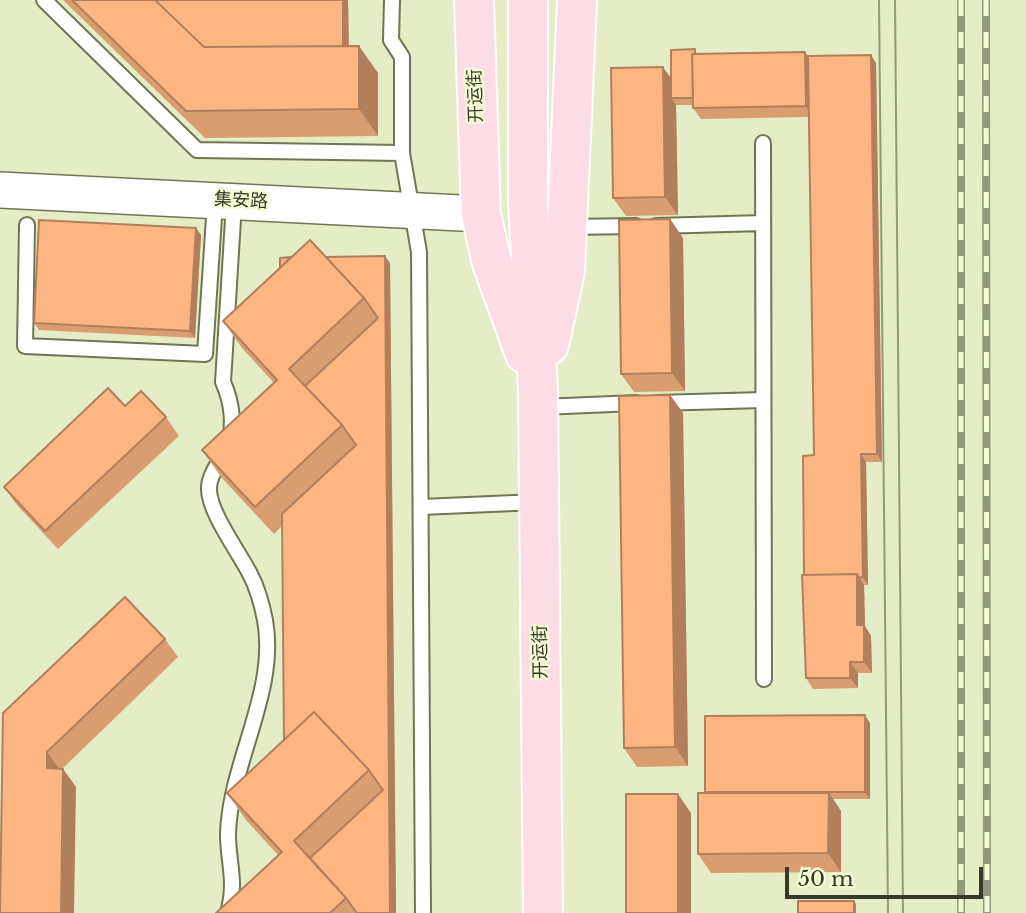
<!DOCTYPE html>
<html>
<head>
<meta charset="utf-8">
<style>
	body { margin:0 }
	#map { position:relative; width:1026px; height:913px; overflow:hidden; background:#e5edc7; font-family:"Libre Baskerville",serif }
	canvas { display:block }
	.scale { position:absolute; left:785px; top:867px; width:198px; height:32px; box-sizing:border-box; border:4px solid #373a2b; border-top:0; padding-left:9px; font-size:21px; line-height:24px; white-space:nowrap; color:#373a2b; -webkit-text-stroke:5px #f3fbd4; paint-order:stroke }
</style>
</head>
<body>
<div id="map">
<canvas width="1026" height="913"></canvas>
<div class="scale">50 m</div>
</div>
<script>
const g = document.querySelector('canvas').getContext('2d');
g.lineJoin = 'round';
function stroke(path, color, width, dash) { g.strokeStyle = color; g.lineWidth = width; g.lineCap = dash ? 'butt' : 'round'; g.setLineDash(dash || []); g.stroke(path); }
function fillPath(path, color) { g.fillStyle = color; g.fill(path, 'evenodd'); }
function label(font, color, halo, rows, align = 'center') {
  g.font = font + ' "Libre Baskerville","Noto Sans SC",serif'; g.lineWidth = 5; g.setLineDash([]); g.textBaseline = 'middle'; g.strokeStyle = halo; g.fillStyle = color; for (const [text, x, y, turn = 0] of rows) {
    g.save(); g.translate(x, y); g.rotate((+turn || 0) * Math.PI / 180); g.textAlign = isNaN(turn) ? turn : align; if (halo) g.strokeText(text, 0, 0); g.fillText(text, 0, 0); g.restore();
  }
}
const service = new Path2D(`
	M44,0L197,150L402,153
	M392,0L391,40L402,57V153L419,252L423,913
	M763,143L764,679
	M27,225L25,346L205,354L215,202
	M656,226L763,223
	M568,227L636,226
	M656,403L763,400
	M541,407L636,403
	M421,507L538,502
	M228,913C237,880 228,864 228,834C230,762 278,692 265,620C262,605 257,587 250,574C239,552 208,511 209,488C209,474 221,461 226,449C236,428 232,402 223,382L234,203`);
const tertiary = new Path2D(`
	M0,190L481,214`);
const primary = new Path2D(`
	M474,0L481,214L492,263L525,354
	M528,0V202L538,392L543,913
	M549,345L565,271L577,0`);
const tram = new Path2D(`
	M879,0L888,913
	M895,0L903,913`);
const rail = new Path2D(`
	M961,0V913
	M986,0L987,913`);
const wall = new Path2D(`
	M63,0H348L349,46L378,73V136L205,138Z
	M695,49L697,54L808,57L876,63L882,462H866L868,585H864L865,626L871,636L872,673H858V688L813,689L806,678L804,575L814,455L809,117L701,119L693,108V105H676L678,215L626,216L613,198L671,78Z
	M670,219L683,238L685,391L634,392L621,374Z
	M196,228L201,235L195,338L39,330L34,323Z
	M326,257L390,263L396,913H216L278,855L246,820L227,793L284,740L282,526L274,534L221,477L202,450L274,383L242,348L223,321Z
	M670,395L683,413L688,766L637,767L624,748Z
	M125,406L166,417L179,436L58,549L17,505L4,487Z
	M165,639L178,657L62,769H63L76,787L3,713Z
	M870,723V799H833L841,811V872L711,873L698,854L706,793Z`);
const shadedWall = new Path2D(`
	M343,0H348L349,73L344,66Z
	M359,46L378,73V136L359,109Z
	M805,52L812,63L813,117L806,106Z
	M871,55L876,63L882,462L877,454Z
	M663,67L676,85L671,98L676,105L678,215L665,197Z
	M670,219L683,238L685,391L672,373Z
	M196,228L201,235L195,338L190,331Z
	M385,256L390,263L396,913H390Z
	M670,395L683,413L688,766L675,747Z
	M861,454L866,462L868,585L863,577Z
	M857,574L864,585L865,626L871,636L872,673L864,662L857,625Z
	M850,662L858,673V688L850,678Z
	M865,715L870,723V799L865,792Z
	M47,752L60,770L47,768Z
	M63,769L76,787L74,913H61Z
	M829,793L841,811V872L828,853Z
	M678,794L691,813V913H678Z
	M854,901L856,904V913H854Z`);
const building = new Path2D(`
	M72,0H155L204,47L359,46V109L186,111Z
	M155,0H343V46L204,47Z
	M695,49V54H692L693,98H671V50Z
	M805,52L806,106L693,108L692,54Z
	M871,55L877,454H861L863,577L859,578L857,574L804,575L803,456L814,455L808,56Z
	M663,67L665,197L613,198L611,68Z
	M670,219L672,373L621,374L619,220Z
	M39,220L196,228L190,331L34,323Z
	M310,240L364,298L289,369L342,425L255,507L202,450L277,380L223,321Z
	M385,256L390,913H357L346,898L310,858L383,790L369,770L314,712L284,740L282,514L356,445L342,425L305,386L378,318L364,298L326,257Z
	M291,257L280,268V258Z
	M108,388L125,406L141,391L166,417L45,531L4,487Z
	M670,395L675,747L624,748L619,396Z
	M857,574V625H864V662H850V678H806L802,575Z
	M125,597L165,639L47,752V768L63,769L61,913H0L3,713Z
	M314,712L369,770L294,841L346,898L330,913H216L282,852L227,793Z
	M865,715V792H705V716Z
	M698,793H829L828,853L698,854Z
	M626,794H678V913H626Z
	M798,901H854V913H798Z`);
const streetNames = [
	["开运街",476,96,-92],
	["集安路",241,201,3],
	["开运街",541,652,-91]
];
stroke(service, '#707654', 18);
stroke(tertiary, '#707654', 38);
stroke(primary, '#fff', 42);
stroke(service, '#fff', 14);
stroke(tertiary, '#fff', 35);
stroke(primary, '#fddce6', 38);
stroke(tram, '#92987d', 2);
stroke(rail, '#92987d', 8);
stroke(rail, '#f3fbd4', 5, [16]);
fillPath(wall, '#da9d70');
fillPath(shadedWall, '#b17f5b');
fillPath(building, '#fdb682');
stroke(building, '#b17f5b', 2);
label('18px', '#373a2b', '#f3fbd4', streetNames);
</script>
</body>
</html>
